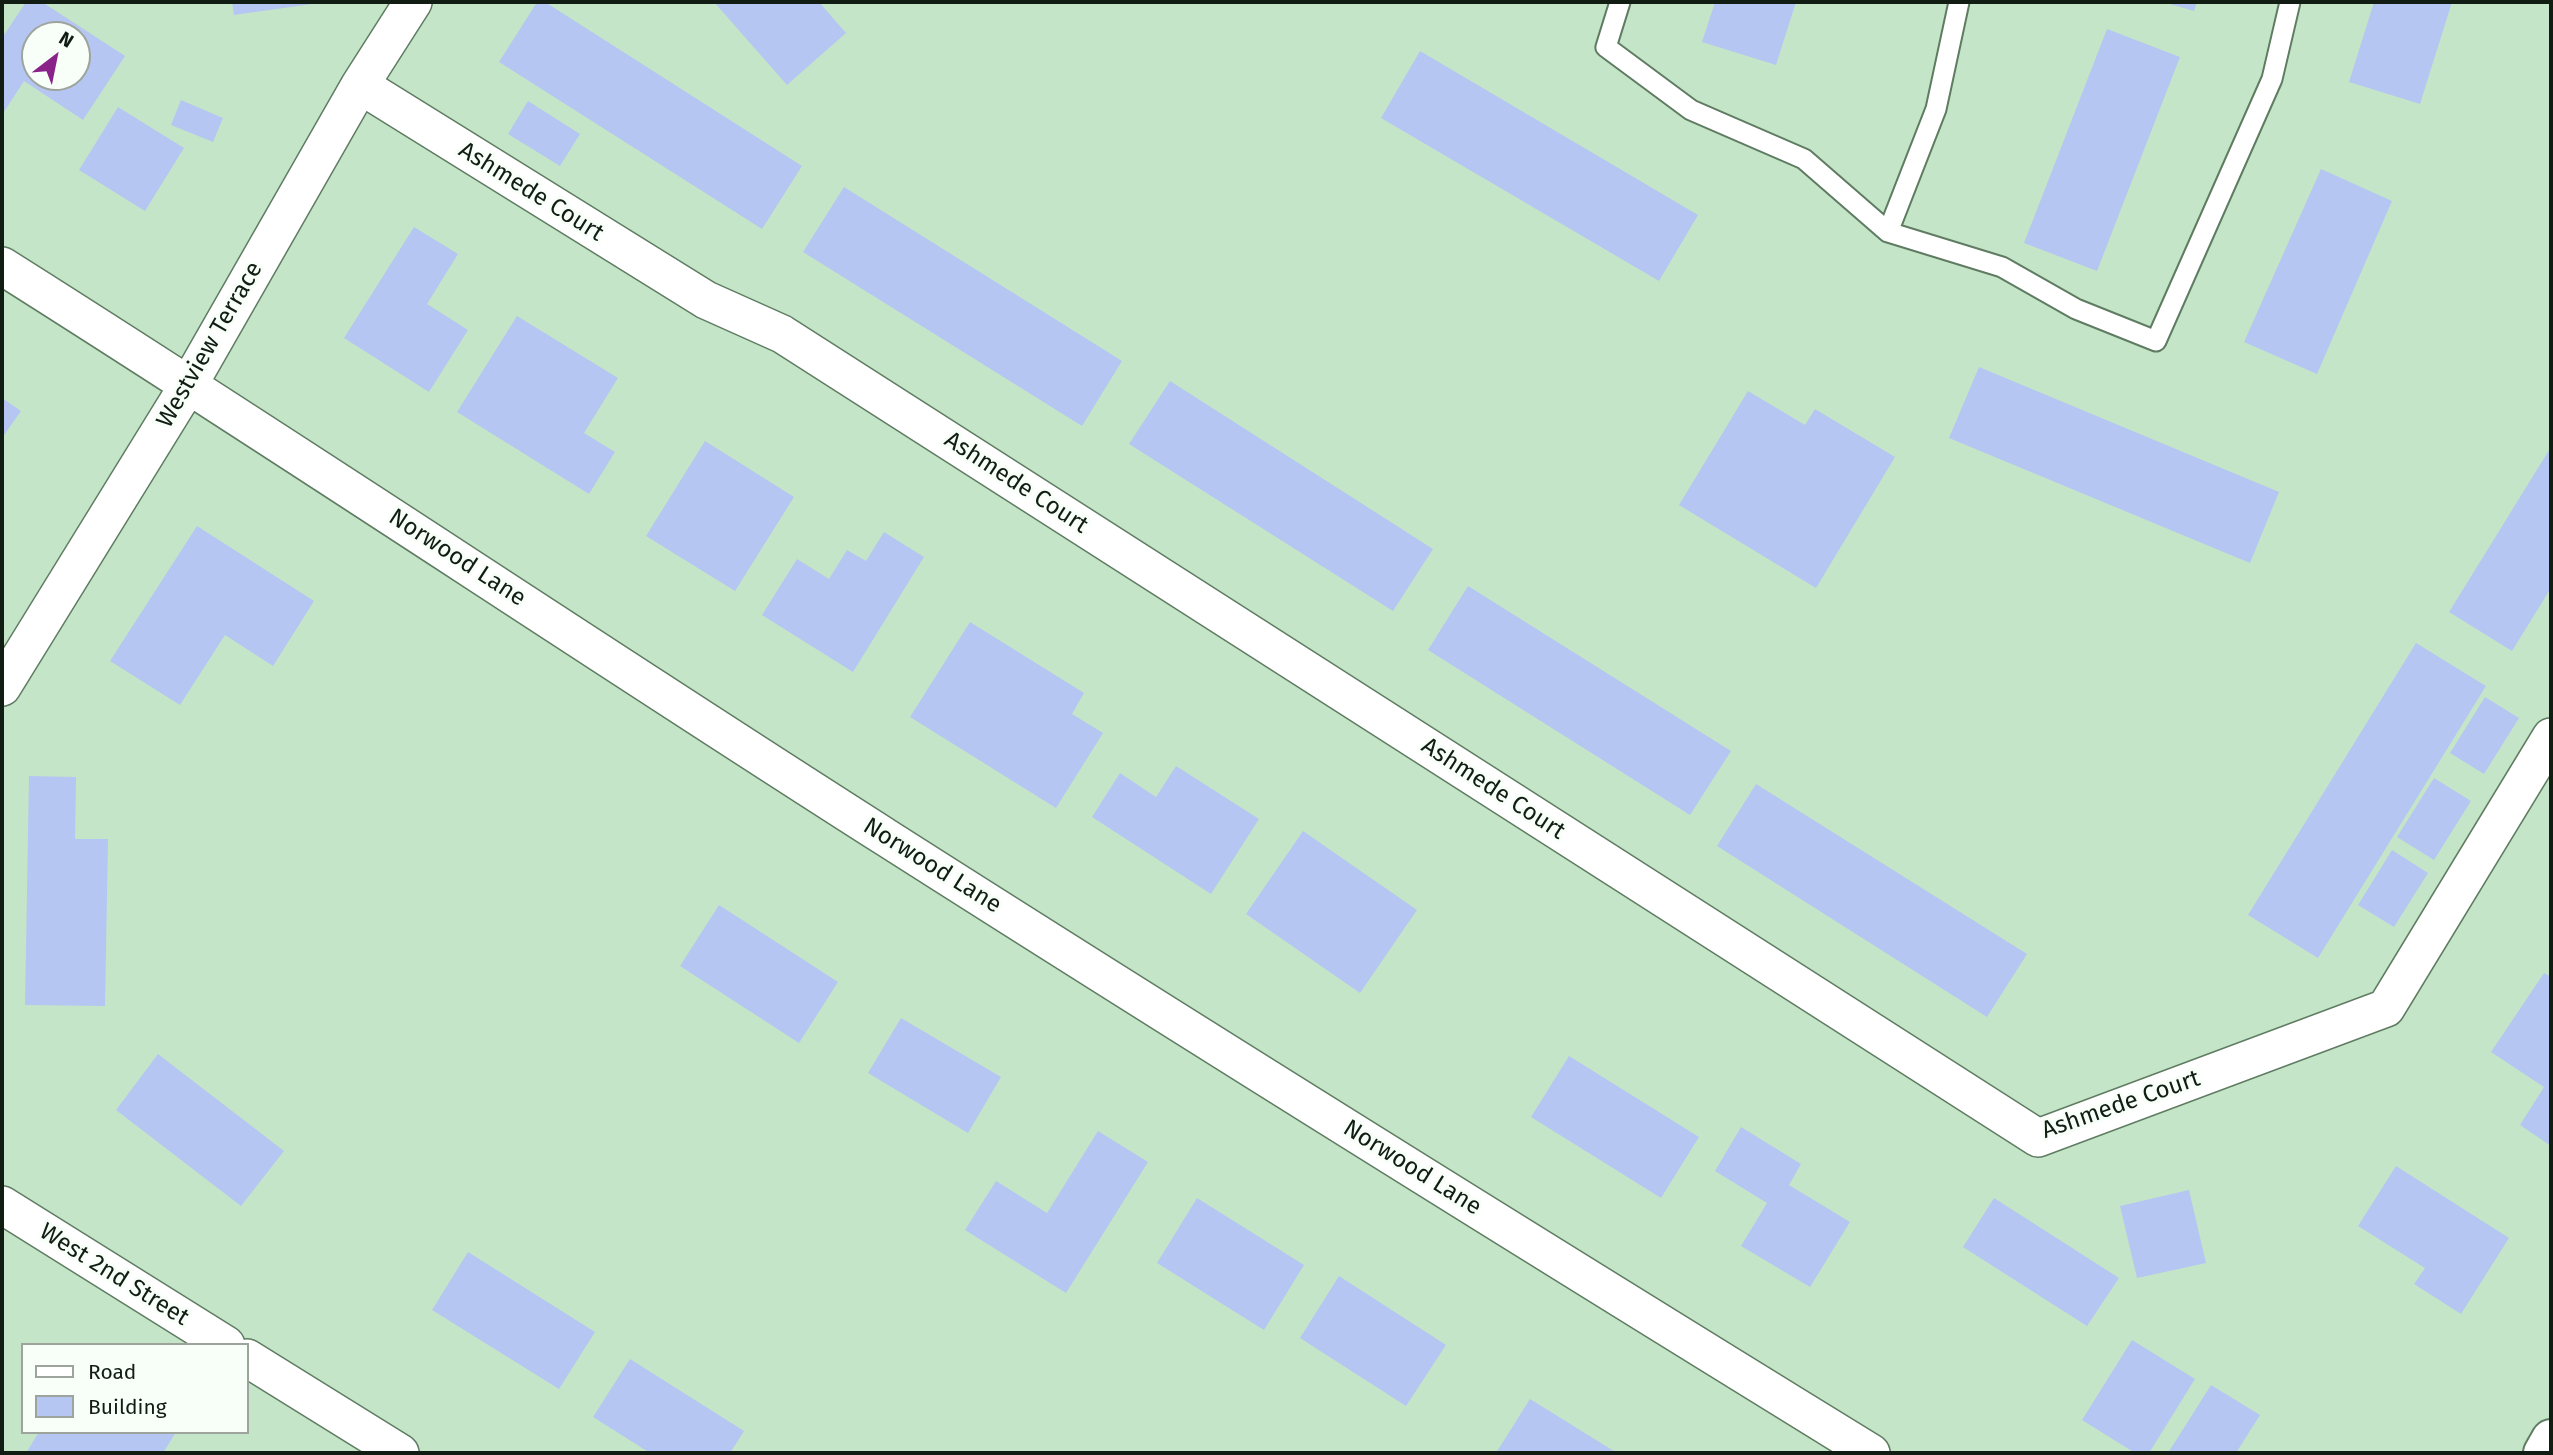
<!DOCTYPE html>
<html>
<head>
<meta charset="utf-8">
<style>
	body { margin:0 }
	#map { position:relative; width:2553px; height:1455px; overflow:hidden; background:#c5e5c8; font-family:"Fira Sans",sans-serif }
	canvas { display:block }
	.frame { position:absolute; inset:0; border:4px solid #111d13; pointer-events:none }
	.legend { position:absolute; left:21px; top:1343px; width:228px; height:91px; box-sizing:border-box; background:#f8fef8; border:2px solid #9ca49c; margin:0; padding:9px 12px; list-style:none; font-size:21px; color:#111d13 }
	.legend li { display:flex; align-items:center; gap:14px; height:35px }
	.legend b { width:35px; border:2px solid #9ca49c }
	.north { position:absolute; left:21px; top:21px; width:70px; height:70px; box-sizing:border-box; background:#f8fef8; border:2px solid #9ca49c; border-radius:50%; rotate:32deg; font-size:19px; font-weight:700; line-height:28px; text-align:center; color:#111d13 }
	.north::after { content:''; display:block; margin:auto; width:24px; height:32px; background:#892389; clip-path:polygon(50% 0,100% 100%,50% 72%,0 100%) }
</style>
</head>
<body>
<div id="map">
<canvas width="2553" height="1455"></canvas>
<div class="frame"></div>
<ul class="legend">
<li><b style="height:9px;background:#fff"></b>Road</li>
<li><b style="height:19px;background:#b5c6f2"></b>Building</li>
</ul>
<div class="north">N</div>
</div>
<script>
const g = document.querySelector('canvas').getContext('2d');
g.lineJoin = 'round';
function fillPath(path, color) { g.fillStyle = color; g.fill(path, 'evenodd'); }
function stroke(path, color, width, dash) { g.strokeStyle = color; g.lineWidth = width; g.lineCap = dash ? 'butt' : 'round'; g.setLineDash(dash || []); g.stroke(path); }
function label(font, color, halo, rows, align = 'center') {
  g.font = font + ' "Fira Sans",sans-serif'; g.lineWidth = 6; g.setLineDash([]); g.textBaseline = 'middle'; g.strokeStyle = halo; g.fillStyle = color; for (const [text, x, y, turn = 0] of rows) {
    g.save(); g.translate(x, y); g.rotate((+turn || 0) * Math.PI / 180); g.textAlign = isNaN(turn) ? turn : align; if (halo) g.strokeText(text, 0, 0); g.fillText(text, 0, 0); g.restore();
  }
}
const building = new Path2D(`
	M26,2H42L125,56L83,120L24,81L2,115V38ZM35,35H77V77H35Z
	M232,2H319V3L234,15Z
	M537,2H545L802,166L762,229L499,62Z
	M714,2H819L846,33L787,85Z
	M1715,2H1796L1776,65L1702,42Z
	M2163,2H2197L2194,11Z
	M2374,2H2452L2420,104L2349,82Z
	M2107,29L2180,57L2097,271L2024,243Z
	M1420,51L1698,215L1659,281L1381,118Z
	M181,100L223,118L213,142L171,125Z
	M528,101L580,134L560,166L508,134Z
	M118,107L184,148L145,211L79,170Z
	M2321,169L2392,201L2317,374L2244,342Z
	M844,187L1122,361L1082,426L803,252Z
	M414,227L458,254L427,304L468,330L429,392L344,338Z
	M517,316L618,378L584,433L615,452L589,494L457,412Z
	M1979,367L2279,492L2250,563L1949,438Z
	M1170,381L1433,549L1393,611L1129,444Z
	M1748,391L1805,425L1815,409L1895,457L1816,588L1679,505Z
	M2,398L21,411L2,438Z
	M705,441L794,497L735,591L646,536Z
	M2551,447V588L2512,651L2449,612Z
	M197,526L314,601L273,666L225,635L180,705L110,661Z
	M884,532L924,557L853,672L762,615L797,559L829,579L847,550L866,561Z
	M1468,586L1731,751L1690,815L1428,650Z
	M970,622L1084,693L1072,714L1103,733L1056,808L910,717Z
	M2416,643L2486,686L2318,958L2248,915Z
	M2485,697L2519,718L2484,774L2450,753Z
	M1176,766L1259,819L1211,894L1092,817L1120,773L1156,797Z
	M29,776L76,777L75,839H108L105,1006L25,1005Z
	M2434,778L2471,801L2434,860L2397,837Z
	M1756,784L2027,954L1987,1017L1717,846Z
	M1303,831L1417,910L1360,993L1246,914Z
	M2392,850L2428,873L2394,927L2358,905Z
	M719,905L838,982L799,1043L680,966Z
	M2544,973L2551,977V1146L2520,1125L2544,1087L2491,1052Z
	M901,1018L1001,1077L968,1133L868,1073Z
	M158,1054L284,1151L241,1206L116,1110Z
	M1569,1056L1699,1137L1661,1198L1531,1117Z
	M1741,1127L1801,1164L1789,1185L1850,1222L1810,1287L1741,1246L1767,1203L1715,1171Z
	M1098,1131L1148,1162L1066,1293L965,1230L996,1181L1047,1213Z
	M2396,1166L2509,1238L2461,1314L2414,1284L2425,1268L2358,1226Z
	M2189,1190L2206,1263L2137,1278L2120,1206Z
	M1197,1198L1304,1265L1264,1330L1157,1263Z
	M1994,1198L2119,1278L2087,1326L1963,1247Z
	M468,1252L595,1332L559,1389L432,1310Z
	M1339,1276L1446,1345L1406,1406L1300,1338Z
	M2132,1340L2195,1379L2149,1453H2135L2082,1420Z
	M630,1359L744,1431L730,1453H650L593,1417Z
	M2211,1385L2260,1415L2236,1453H2168Z
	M1530,1399L1617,1453H1496Z
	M39,1432H176L163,1453H26Z`);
const service = new Path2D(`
	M1620,2L1606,47L1691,110L1804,159L1888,232L2002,267L2076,309L2156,341L2272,79L2290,2
	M1888,232L1936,109L1959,2`);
const minor = new Path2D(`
	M360,85L706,300L782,334L2038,1138L2386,1008L2551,737
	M2,266C300,454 593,651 890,840C1215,1047 1543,1251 1871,1453
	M2,687L189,384L360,85L413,2
	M2,1205L226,1345
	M247,1358L400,1453`);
const secondary = new Path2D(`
	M2543,1453L2551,1439`);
const streetNames = [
	["Ashmede Court",531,192,32],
	["Westview Terrace",210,345,-60],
	["Ashmede Court",1016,483,33],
	["Norwood Lane",457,558,33],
	["Ashmede Court",1493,789,33],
	["Norwood Lane",932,866,32],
	["Ashmede Court",2121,1105,-19],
	["Norwood Lane",1412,1168,32],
	["West 2nd Street",114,1275,32]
];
fillPath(building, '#b5c6f2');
stroke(service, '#5f7c62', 23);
stroke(minor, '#5f7c62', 40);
stroke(secondary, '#5f7c62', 42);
stroke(service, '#fff', 19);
stroke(minor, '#fff', 37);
stroke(secondary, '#fff', 38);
label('24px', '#111d13', '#f8fef8', streetNames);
</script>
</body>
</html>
